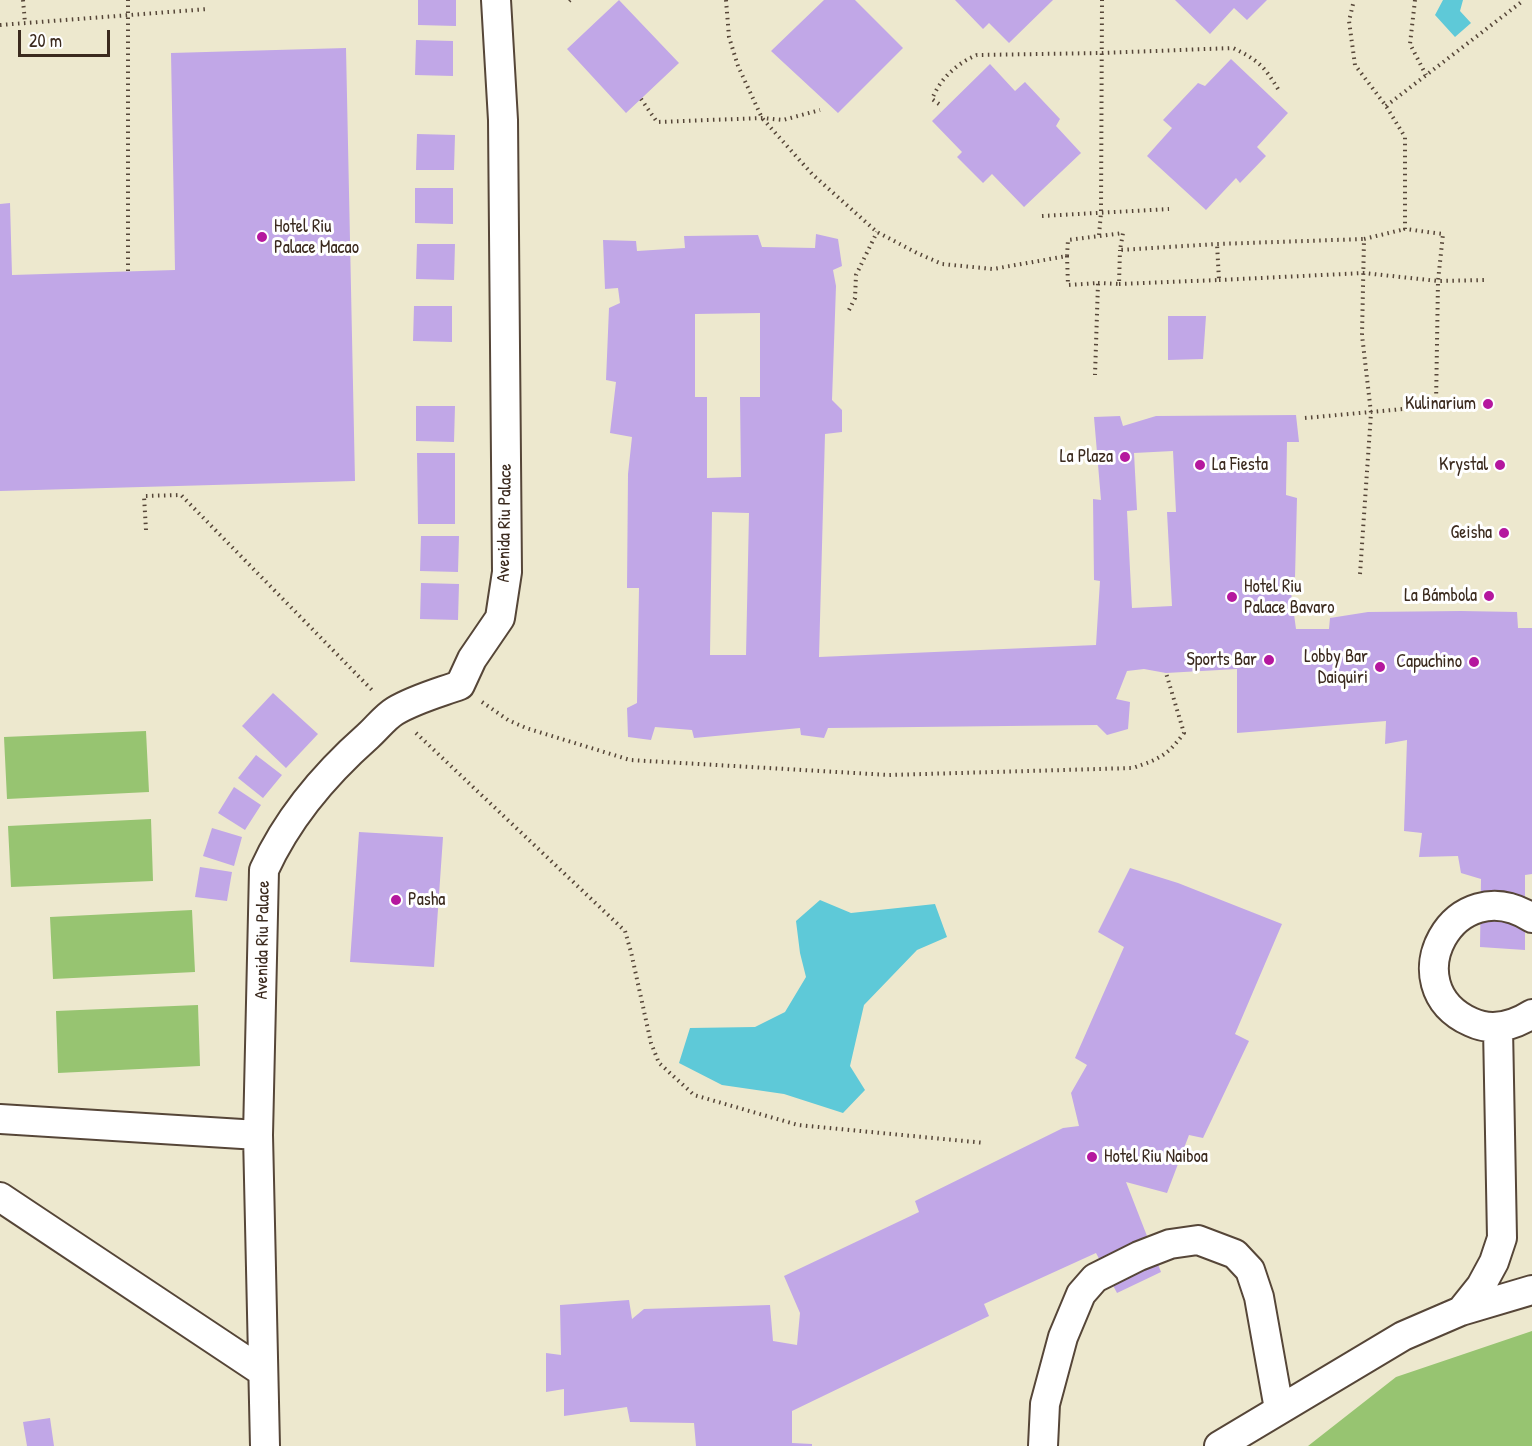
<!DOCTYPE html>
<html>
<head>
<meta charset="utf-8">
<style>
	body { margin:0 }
	#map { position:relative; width:1532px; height:1446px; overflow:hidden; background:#ede8ce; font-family:"Patrick Hand",sans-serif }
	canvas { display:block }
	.scale { position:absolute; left:18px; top:30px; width:92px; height:27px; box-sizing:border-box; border:3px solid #3b2a1e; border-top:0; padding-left:8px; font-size:18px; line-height:21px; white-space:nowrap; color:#3b2a1e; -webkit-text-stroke:4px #fff; paint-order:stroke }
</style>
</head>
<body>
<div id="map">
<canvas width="1532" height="1446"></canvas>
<div class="scale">20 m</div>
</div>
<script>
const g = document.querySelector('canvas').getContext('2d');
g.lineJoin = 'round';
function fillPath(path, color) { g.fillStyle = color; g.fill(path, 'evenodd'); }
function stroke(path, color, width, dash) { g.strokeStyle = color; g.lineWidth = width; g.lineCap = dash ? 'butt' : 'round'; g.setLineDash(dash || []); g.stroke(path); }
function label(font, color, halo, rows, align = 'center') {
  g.font = font + ' "Patrick Hand",sans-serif'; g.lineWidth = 6; g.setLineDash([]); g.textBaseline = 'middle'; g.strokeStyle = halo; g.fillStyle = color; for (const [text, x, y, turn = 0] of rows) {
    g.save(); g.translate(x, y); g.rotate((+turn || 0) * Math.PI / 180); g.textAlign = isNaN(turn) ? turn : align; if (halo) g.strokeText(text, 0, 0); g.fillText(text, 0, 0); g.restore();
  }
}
const green = new Path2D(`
	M146,731L149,792L7,799L4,737Z
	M151,819L153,881L11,887L8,826Z
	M192,910L195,972L53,979L50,917Z
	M198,1005L200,1066L58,1073L56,1011Z
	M1532,1331V1446H1308L1396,1377Z`);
const water = new Path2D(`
	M1443,0H1463L1460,11L1471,23L1455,37L1435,15Z
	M820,900L851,913L935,904L947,937L917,950L864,1005L850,1066L865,1090L843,1113L784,1094L722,1085L679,1063L690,1028L755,1027L785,1012L806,977L800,953L796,921Z`);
const building = new Path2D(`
	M418,0H456V26L418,25Z
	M619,0L679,63L626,113L567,49Z
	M824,0H855L903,48L838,113L771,51Z
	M955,0H1053L1009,43L989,23L983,29Z
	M1175,0H1267L1247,20L1234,8L1210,34Z
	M416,40L453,41V76L415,75Z
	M346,48L355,481L0,491V204L10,203L12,275L175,270L171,53Z
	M1231,59L1288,113L1257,147L1266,156L1240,183L1236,178L1206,210L1147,156L1172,128L1163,120L1198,83L1205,86Z
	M990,64L1015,91L1025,82L1060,119L1056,126L1081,153L1024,207L992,174L983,183L957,157L962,152L932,121Z
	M417,134L455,135L454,170H416Z
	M415,188H453V224L415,223Z
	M816,234L838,239L842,266L833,270L836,286L832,400L842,410V432L825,434L819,657L1096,645L1100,581L1094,580L1093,499L1101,500L1094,417L1120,416L1123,426L1156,416L1296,415L1299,442H1287L1286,495L1297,498L1295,577L1289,578L1296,629H1329L1330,618L1368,612L1461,611L1517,612L1518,628H1532V874L1525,875V950L1480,947L1481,879L1461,873L1458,856L1419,857L1422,833L1404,831L1407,740L1385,744L1386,721L1237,733V669L1166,673L1144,669L1127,671L1116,699L1130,702L1128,729L1107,735L1097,725L828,728L824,738L801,735L800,728L694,738L692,730L655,727L651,740L628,737L627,708L637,703L639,588H627L628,474L632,437L610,433L616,382L606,380L609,308L620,303L618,288L605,289L603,240L636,241L637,251L685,248L684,236L758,235L762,247L815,248ZM760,313V397H740L741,477L707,478V397H695V314ZM1173,451L1176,512H1167L1172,606L1132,608L1127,511L1137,510L1134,453ZM712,512L749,513L746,655H710Z
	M417,244H455L454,280L416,279Z
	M414,306H452V342L413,341Z
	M1168,316H1206L1203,359L1168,360Z
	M416,406H455L454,442L416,441Z
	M417,453H455V524H418Z
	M421,536H459L458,572L420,571Z
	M421,583L459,584L458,620L420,619Z
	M273,693L318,734L286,768L242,726Z
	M256,755L282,775L263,798L238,778Z
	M234,787L261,805L245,830L218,813Z
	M212,828L242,837L234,866L203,856Z
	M359,832L443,837L434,967L350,962Z
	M200,867L232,872L227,901L195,897Z
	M1130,868L1178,883L1282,924L1235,1034L1249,1041L1203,1138L1189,1135L1167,1193L1126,1182L1161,1272L1117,1293L1096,1253L984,1304L989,1316L792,1411V1443L812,1444V1446H696L694,1423L630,1422L627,1407L564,1416V1389L546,1392V1353L561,1355L560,1305L629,1300L632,1319L644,1309L770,1305L773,1341L797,1345L800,1313L784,1276L919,1212L915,1201L1063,1128L1079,1126L1071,1093L1087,1065L1075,1058L1124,947L1098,932Z
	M50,1418L54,1446H27L23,1422Z`);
const path = new Path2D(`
	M23,0L25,23
	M726,0L729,37L738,66L762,118L812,174L877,232L917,253L942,264L993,269L1067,256L1068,240L1123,233L1120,250L1217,244L1364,239
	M1415,0L1410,44L1426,75
	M569,1L570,0
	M0,25L208,9
	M641,99L657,122L762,118L783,120L820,110
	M939,104L932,99C940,79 957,63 977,55L1102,53L1233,48C1258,60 1264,66 1278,89
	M1386,106L1524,0
	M1042,216L1169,209
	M1099,235L1101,213L1102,0
	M1067,256L1068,285L1098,283L1095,375
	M128,271V0
	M1219,280L1364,273L1438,281L1487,280
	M1098,283L1119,284L1120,250
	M1119,284L1219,280L1217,244
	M849,310L855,298L856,275L877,232
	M1305,418L1436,406L1438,281L1443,234L1405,229V137L1386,106L1355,65L1349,21L1354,0
	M146,530L144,496L181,495L372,690
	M1360,574L1371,413L1362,335L1364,239L1405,229
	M482,702L508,720L526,728L630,760L889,775L1133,768C1159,759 1167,756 1184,733L1166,673
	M416,733L625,931L631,952L651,1043L659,1063L694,1095L798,1125L985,1143`);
const street = new Path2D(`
	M1532,918C1454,868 1391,986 1471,1022C1492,1032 1513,1026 1532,1014
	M0,1119L258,1135
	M0,1197L263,1372
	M1461,1311L1532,1290
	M265,1446L258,1135L264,870C288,817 325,774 368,736C377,728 385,717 395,711C415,699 438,693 460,685L472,659L500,618L507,572L503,120L496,0
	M1043,1446L1045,1404L1063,1337L1081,1294L1095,1278L1139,1256L1170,1244L1198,1240L1235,1254L1250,1270L1259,1297L1279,1409
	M1219,1446L1403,1336L1461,1311L1481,1286L1494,1262L1502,1238L1498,1028`);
const markers = [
	[262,237,6,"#b5179e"],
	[1488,404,6,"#b5179e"],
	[1125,457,6,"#b5179e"],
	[1200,465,6,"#b5179e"],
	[1500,465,6,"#b5179e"],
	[1504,533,6,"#b5179e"],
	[1489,596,6,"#b5179e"],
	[1232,597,6,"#b5179e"],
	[1269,660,6,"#b5179e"],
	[1474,662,6,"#b5179e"],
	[1380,667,6,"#b5179e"],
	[396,900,6,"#b5179e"],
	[1092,1157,6,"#b5179e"]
];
const poiNames = [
	["Hotel Riu",274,227,"left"],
	["Palace Macao",274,248,"left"],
	["Kulinarium",1476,404],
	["La Plaza",1113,457],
	["La Fiesta",1212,465,"left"],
	["Krystal",1488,465],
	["Geisha",1492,533],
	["Hotel Riu",1244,587,"left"],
	["Palace Bavaro",1244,608,"left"],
	["La Bámbola",1477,596],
	["Lobby Bar",1368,657],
	["Daiquiri",1368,678],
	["Sports Bar",1257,660],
	["Capuchino",1462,662],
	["Pasha",408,900,"left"],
	["Hotel Riu Naiboa",1104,1157,"left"]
];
const streetNames = [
	["Avenida Riu Palace",505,523,-89],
	["Avenida Riu Palace",263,940,-89]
];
fillPath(green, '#97c471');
fillPath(water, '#5ec9d8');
fillPath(building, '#c1a7e7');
stroke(street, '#564638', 32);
stroke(path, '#564638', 4, [1.5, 4.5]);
stroke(street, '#fff', 28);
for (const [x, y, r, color] of markers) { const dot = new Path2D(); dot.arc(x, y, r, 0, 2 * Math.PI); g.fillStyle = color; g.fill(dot); stroke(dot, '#fff', 2); }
label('18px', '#3b2a1e', '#fff', poiNames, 'right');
label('18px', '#3b2a1e', '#fff', streetNames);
</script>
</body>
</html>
